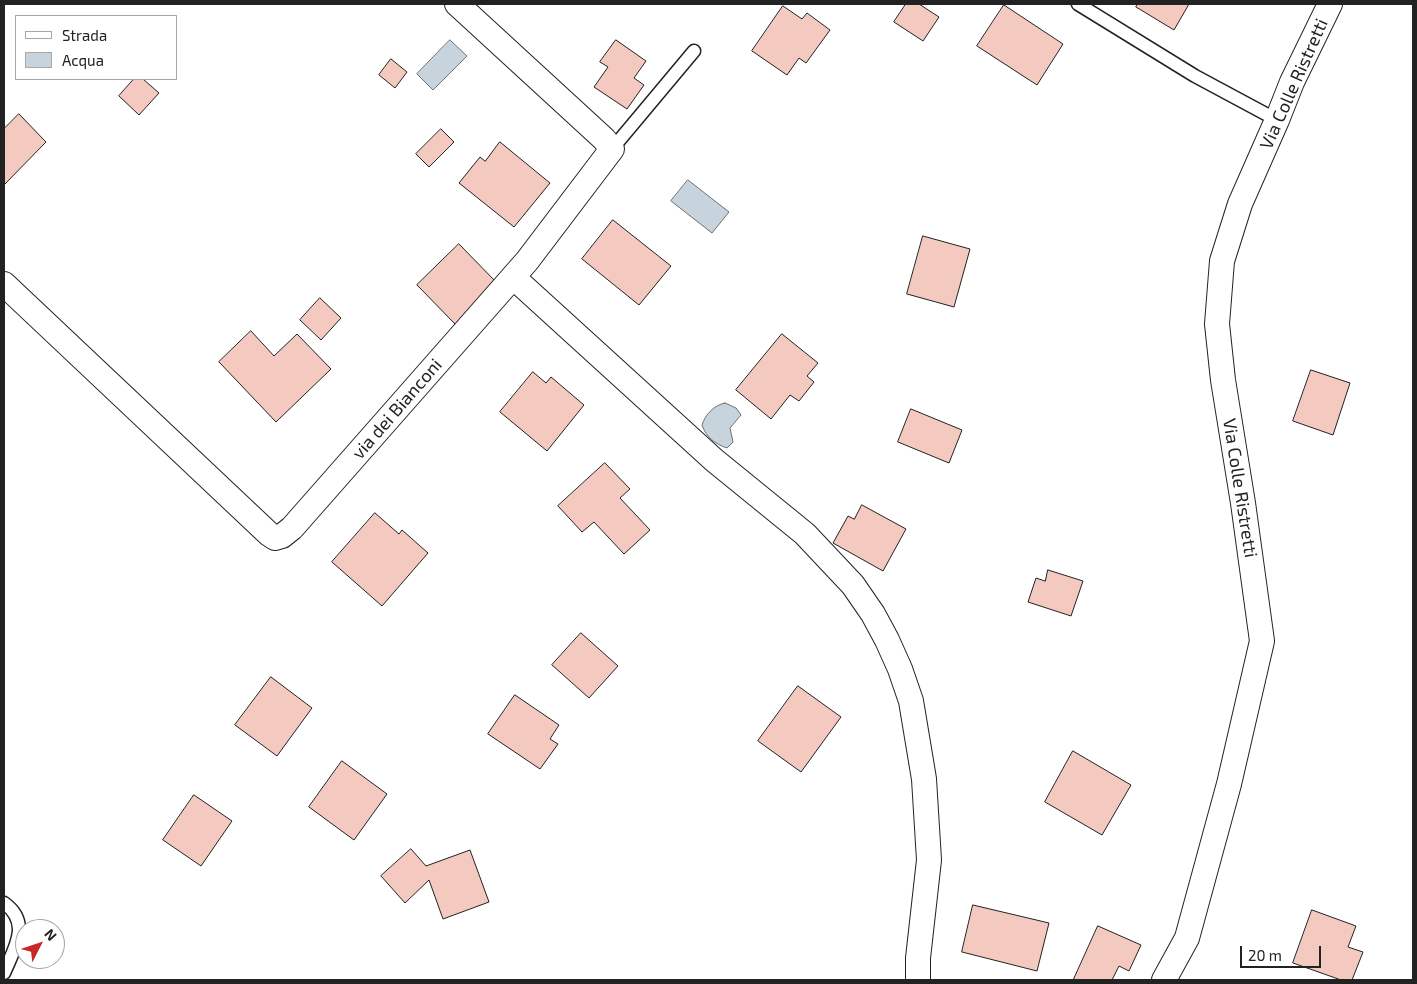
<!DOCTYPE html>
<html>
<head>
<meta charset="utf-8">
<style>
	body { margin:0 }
	#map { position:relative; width:1417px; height:984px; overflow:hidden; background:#fff; font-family:"Exo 2",sans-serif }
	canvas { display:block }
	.frame { position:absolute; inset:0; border:5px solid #222; pointer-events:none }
	.legend { position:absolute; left:15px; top:15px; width:162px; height:65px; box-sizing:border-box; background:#fff; border:1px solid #a7a7a7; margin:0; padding:6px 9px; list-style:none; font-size:15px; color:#222 }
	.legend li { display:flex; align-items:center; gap:10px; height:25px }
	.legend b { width:25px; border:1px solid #a7a7a7 }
	.north { position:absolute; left:15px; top:919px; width:50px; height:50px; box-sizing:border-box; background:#fff; border:1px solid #a7a7a7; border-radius:50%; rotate:49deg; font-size:14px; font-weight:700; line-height:20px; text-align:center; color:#222 }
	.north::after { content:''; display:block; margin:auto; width:18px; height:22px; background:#c62828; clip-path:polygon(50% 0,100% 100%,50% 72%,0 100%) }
	.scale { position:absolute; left:1240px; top:946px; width:81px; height:22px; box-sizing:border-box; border:2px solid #222; border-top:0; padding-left:6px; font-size:15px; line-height:18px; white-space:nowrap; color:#222; -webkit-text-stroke:4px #fff; paint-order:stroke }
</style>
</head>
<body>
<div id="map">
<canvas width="1417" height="984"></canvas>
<div class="frame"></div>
<ul class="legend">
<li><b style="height:6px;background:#fff"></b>Strada</li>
<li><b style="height:14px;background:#c7d3dd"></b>Acqua</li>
</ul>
<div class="north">N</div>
<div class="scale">20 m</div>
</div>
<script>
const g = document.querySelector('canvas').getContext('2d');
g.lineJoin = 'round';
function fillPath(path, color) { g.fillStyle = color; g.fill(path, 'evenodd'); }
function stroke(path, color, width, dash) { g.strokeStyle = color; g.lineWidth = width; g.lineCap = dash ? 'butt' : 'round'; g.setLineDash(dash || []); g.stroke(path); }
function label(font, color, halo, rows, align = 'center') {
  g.font = font + ' "Exo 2",sans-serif'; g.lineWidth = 4; g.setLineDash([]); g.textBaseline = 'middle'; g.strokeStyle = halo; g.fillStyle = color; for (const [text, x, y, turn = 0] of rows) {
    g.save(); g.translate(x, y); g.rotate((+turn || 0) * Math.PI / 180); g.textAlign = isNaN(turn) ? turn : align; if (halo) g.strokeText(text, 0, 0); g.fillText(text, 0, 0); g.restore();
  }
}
const water = new Path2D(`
	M450,40L467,56L433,90L417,74Z
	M688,180L729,212L712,233L671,201Z
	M725,403L736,408L741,415L730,428L733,442L727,448C715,444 706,437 702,425C705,415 714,405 725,403Z`);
const building = new Path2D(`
	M906,4H919L939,17L923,41L894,22Z
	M1138,4H1189L1174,30L1136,7Z
	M1004,5L1063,44L1037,85L977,46Z
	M783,6L802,19L807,13L830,30L806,63L799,58L787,75L752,51Z
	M616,40L646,61L634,78L644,85L627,109L594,87L608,67L600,62Z
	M391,59L407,72L395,88L379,75Z
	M134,79H143L159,93L139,115L119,96Z
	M19,114L46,142L4,185V129Z
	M441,129L454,142L429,167L416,154Z
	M500,142L550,183L514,227L459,183L480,157L485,161Z
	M613,220L671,266L639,305L582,259Z
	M923,236L970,249L954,307L907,294Z
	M459,244L497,283L455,324L417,285Z
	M320,298L341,318L321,340L300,320Z
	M251,331L274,356L297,334L331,369L276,422L219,362Z
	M782,334L818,363L807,376L814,382L799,401L790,395L771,419L736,390Z
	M1311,370L1350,383L1333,435L1293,421Z
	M533,372L546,383L551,377L584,405L547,451L500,412Z
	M911,409L962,430L949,463L898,442Z
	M605,463L630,489L620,498L650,530L624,554L594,522L582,532L558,506Z
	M862,505L906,529L883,571L833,543L848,516L854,519Z
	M375,513L399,534L402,530L428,553L382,606L332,562Z
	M1048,570L1083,581L1071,616L1028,602L1036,578L1045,581Z
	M581,633L618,666L589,698L552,665Z
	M271,677L312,708L277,756L235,725Z
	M798,686L841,717L801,772L758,741Z
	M515,695L559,725L550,739L558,744L540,769L488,734Z
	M1073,751L1131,785L1102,835L1045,802Z
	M342,761L387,794L354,840L309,807Z
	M194,795L232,821L201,866L163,840Z
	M411,849L426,866L470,850L489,902L443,919L429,880L405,903L381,876Z
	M973,905L1049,923L1037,971L962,952Z
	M1312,910L1356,926L1348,947L1363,952L1352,980H1341L1293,963Z
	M1098,926L1141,945L1129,971L1119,966L1112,980H1076L1074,979Z`);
const lane = new Path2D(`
	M1078,4L1195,76L1277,120
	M612,149L694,51
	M4,903C32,923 14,949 4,973`);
const street = new Path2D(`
	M513,277L714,460L805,534L853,585L873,614L887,640L900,669L911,701L924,779L929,860L918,958V980
	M4,284L269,534L275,538L282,536L292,528L527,261L612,149L604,139L457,4
	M1164,980L1187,938L1229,784L1262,641L1243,503L1223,380L1217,324L1222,261L1240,204L1277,120L1292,82L1330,4`);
const streetNames = [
	["Via Colle Ristretti",1294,84,-66],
	["via dei Bianconi",397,409,-49],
	["Via Colle Ristretti",1240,488,81]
];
fillPath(water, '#c7d3dd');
stroke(water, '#6f6f6f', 1);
fillPath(building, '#f3c9c0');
stroke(building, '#222', 1);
stroke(lane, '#222', 15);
stroke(street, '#222', 26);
stroke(lane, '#fff', 12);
stroke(street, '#fff', 24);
label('18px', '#222', '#fff', streetNames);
</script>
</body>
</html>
